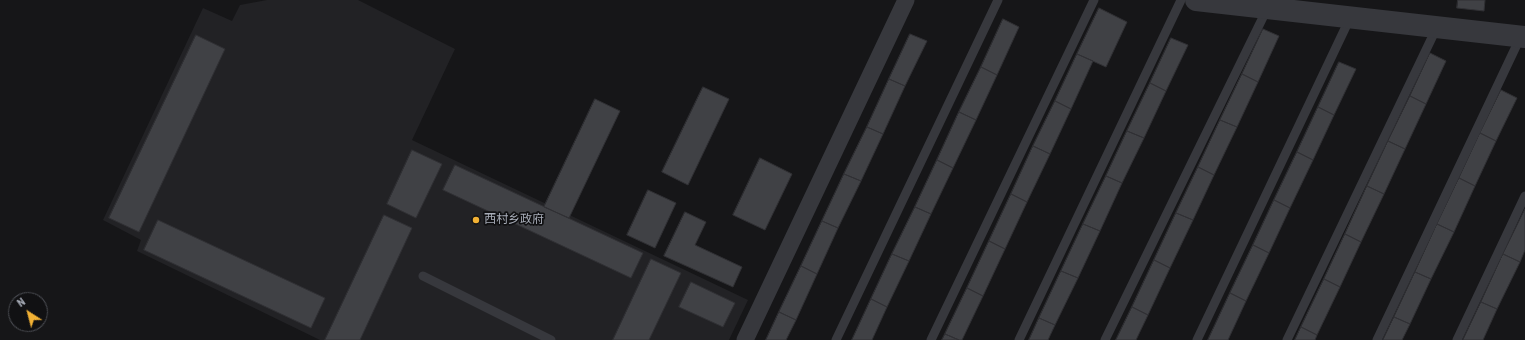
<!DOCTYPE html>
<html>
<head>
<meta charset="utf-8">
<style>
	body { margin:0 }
	#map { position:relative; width:1525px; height:340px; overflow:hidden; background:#161618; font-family:"Roboto Condensed",sans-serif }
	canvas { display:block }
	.north { position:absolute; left:8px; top:292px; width:40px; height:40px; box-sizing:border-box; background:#111113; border:1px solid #4d4f55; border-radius:50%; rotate:324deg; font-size:11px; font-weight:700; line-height:16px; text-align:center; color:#a8adb8 }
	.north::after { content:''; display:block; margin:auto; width:14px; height:18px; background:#f2b134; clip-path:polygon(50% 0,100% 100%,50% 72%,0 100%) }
</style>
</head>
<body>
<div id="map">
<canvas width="1525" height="340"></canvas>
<div class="north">N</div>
</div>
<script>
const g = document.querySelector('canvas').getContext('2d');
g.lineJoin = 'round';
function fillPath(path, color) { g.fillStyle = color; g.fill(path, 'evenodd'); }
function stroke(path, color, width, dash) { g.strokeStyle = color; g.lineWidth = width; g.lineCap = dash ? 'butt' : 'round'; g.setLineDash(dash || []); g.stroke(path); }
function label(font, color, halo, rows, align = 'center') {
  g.font = font + ' "Roboto Condensed","Noto Sans SC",sans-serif'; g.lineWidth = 3.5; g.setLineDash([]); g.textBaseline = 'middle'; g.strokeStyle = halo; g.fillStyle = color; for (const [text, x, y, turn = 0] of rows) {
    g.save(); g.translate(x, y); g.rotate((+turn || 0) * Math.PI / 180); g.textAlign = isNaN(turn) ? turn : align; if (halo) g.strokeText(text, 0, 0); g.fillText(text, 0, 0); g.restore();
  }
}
const built = new Path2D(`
	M267,0H358L455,49L412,140L748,300L729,340H320L137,251L141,240L103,220L203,8L232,21L240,5Z`);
const building = new Path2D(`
	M1458,0H1485L1484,11L1457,8Z
	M1099,8L1127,22L1106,67L1077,54Z
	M1003,19L1019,27L997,75L981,67Z
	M1263,29L1279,36L1258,82L1242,74Z
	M910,34L927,41L905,86L889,79Z
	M196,35L225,49L139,232L109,218Z
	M1171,38L1188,45L1166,91L1150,83Z
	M1430,53L1446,61L1426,104L1410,96Z
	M1077,54L1093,61L1071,109L1055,101Z
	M1339,62L1356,69L1334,115L1318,107Z
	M981,67L997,75L976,120L959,112Z
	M1242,74L1258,82L1237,127L1220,120Z
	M889,79L905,86L883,134L867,127Z
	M1150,83L1166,91L1144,138L1127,131Z
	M703,87L729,99L688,185L662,172Z
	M1501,90L1517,98L1496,141L1480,133Z
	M1410,96L1426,104L1405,149L1388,141Z
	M595,99L620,111L569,218L544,207Z
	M1055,101L1071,109L1050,154L1033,146Z
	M1318,107L1334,115L1313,160L1297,152Z
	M959,112L976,120L953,168L937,160Z
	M1220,120L1237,127L1214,175L1198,167Z
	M867,127L883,134L861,181L844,174Z
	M1127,131L1144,138L1122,183L1106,176Z
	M1480,133L1496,141L1475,186L1459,178Z
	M1388,141L1405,149L1384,194L1367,186Z
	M1033,146L1050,154L1027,202L1011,194Z
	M412,150L442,164L416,218L387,204Z
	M1297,152L1313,160L1290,208L1274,200Z
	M760,158L792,174L765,230L733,215Z
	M937,160L953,168L931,214L915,207Z
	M455,165L643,253L631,278L443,190Z
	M1198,167L1214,175L1193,220L1176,213Z
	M844,174L861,181L838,228L822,221Z
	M1106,176L1122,183L1100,231L1083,224Z
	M1459,178L1475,186L1454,232L1437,224Z
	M1367,186L1384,194L1361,242L1345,234Z
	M648,190L676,203L655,248L627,235Z
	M1011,194L1027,202L1005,249L989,241Z
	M1274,200L1290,208L1269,253L1253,245Z
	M915,207L931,214L909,261L892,254Z
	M1525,209V250L1520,262L1503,254Z
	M685,212L706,222L695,245L742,267L733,287L664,256Z
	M1176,213L1193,220L1170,268L1154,260Z
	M384,215L412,228L360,340H325Z
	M158,220L325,298L311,328L144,250Z
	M822,221L838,228L817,274L801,266Z
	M1083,224L1100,231L1078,278L1061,271Z
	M1437,224L1454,232L1431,279L1415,272Z
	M1345,234L1361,242L1340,287L1324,279Z
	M989,241L1005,249L983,296L967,288Z
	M1253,245L1269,253L1246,301L1230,293Z
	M892,254L909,261L887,307L871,299Z
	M1503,254L1520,262L1497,309L1481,302Z
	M651,259L681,273L649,340H613Z
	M1154,260L1170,268L1148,315L1132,307Z
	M801,266L817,274L796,320L779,312Z
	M1061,271L1078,278L1055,325L1039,318Z
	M1415,272L1431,279L1410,324L1394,317Z
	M1324,279L1340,287L1317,335L1301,327Z
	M691,282L735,303L723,327L679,307Z
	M967,288L983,296L962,340H959L945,334Z
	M1230,293L1246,301L1228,340H1208Z
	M871,299L887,307L872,340H852Z
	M1481,302L1497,309L1483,340H1463Z
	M1132,307L1148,315L1136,340H1116Z
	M779,312L796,320L786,340H766Z
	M1394,317L1410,324L1402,340H1383Z
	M1039,318L1055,325L1048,340H1029Z
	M1301,327L1317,335L1315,340H1295Z
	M945,334L959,340H942Z`);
const service = new Path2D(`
	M423,276L551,340
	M836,340L998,0
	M931,340L1094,0
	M1019,340L1181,0
	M1105,340L1267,9
	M1197,340L1350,18
	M1287,340L1437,27
	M1377,340L1521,36
	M1457,340L1525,196`);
const minor = new Path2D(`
	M745,340L906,0`);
const tertiary = new Path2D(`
	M1196,0L1525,37`);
const markers = [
	[476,220,4,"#f2b134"]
];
const poiNames = [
	["西村乡政府",484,220]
];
fillPath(built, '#222225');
fillPath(building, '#404145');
stroke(building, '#303034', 1);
stroke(service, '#37383d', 9);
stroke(minor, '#37383d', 17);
stroke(tertiary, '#37383d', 22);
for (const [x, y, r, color] of markers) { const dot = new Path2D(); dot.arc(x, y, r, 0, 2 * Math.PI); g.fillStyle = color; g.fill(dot); stroke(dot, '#111113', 1.5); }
label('12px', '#a8adb8', '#111113', poiNames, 'left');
</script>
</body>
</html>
